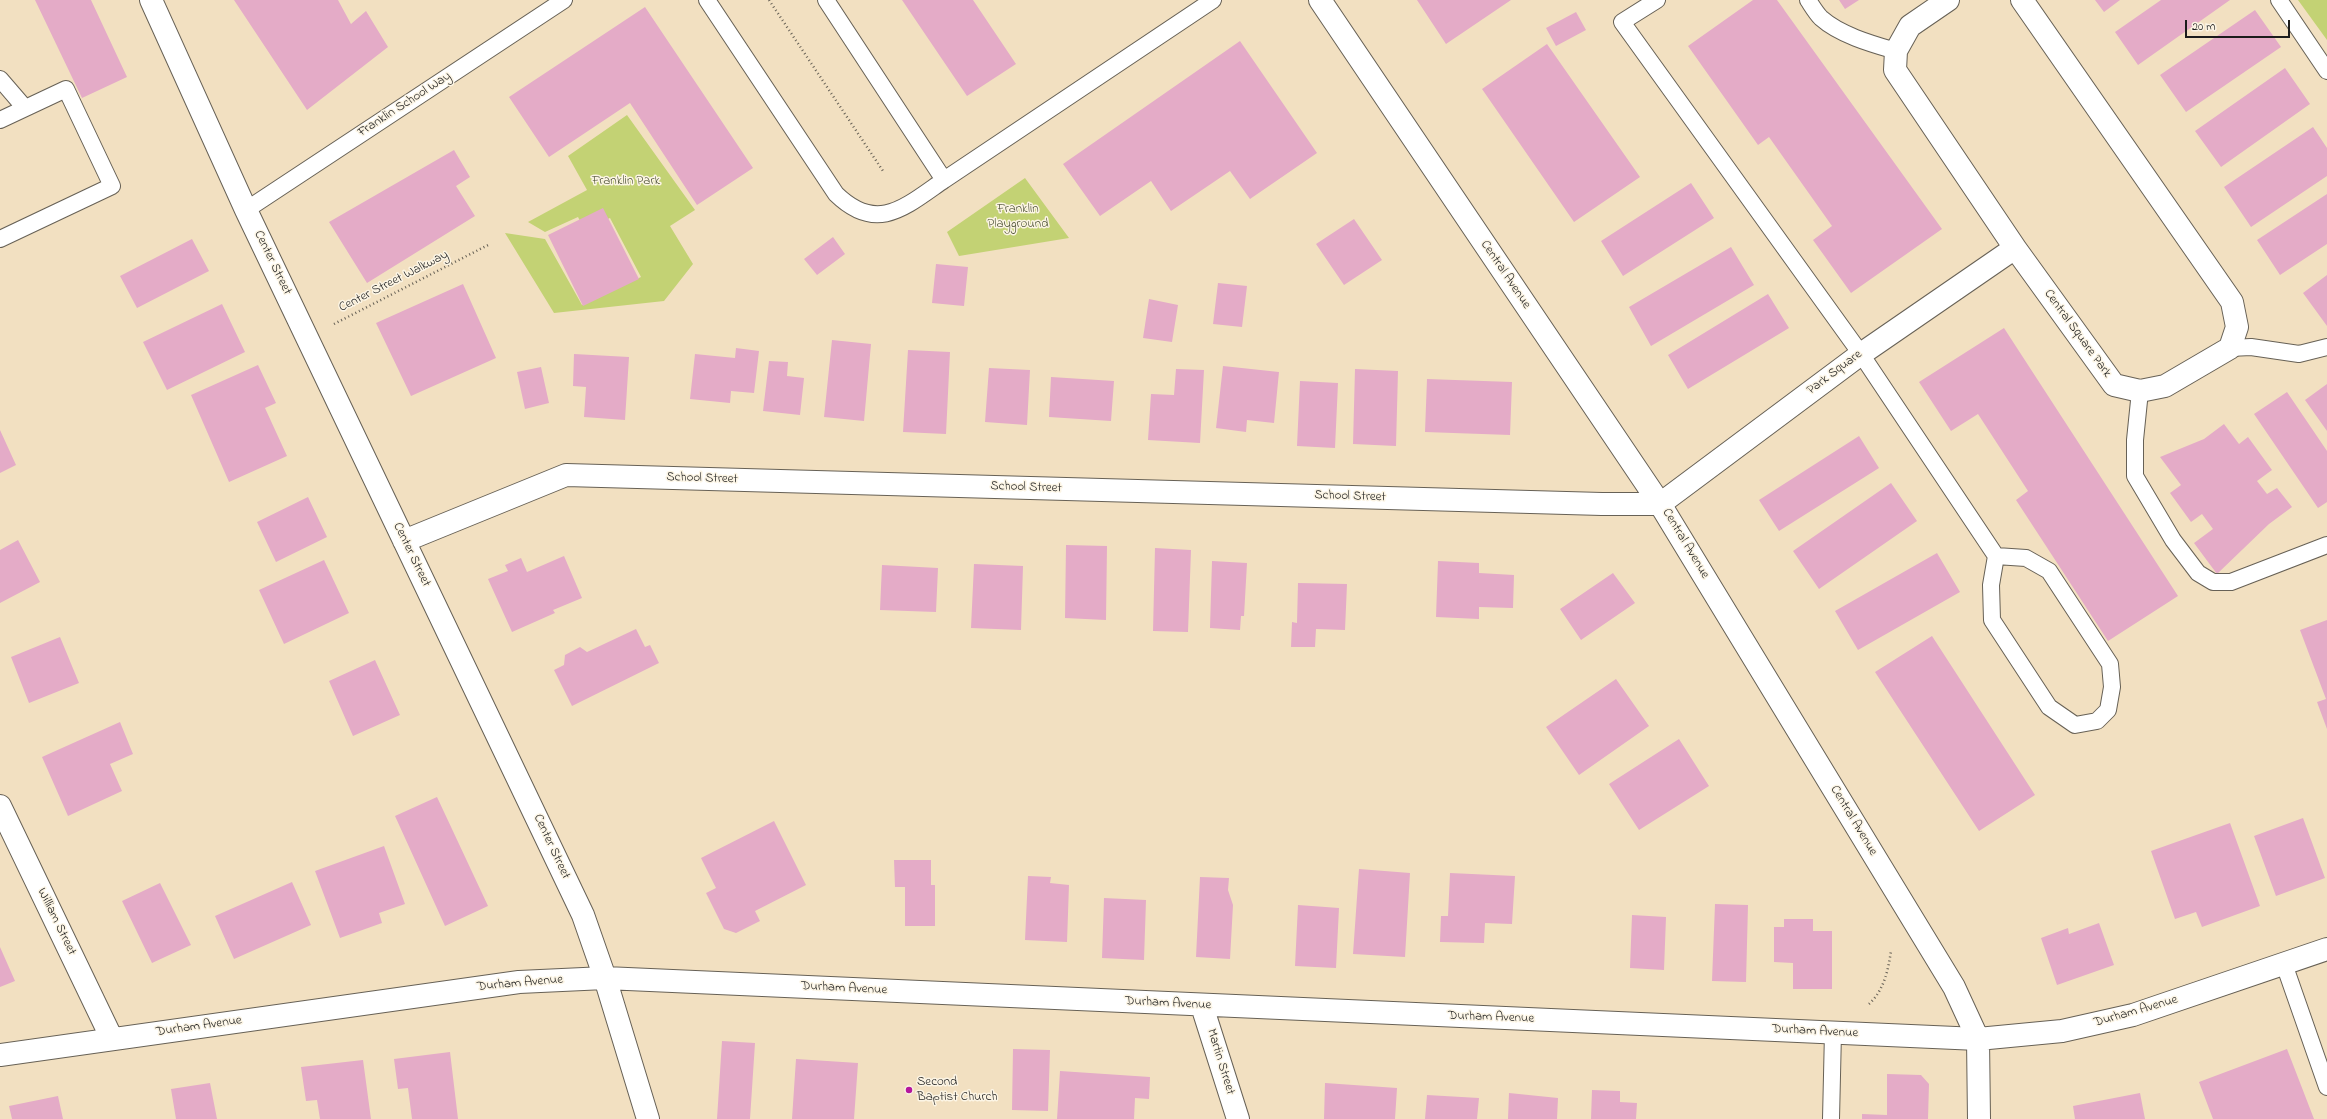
<!DOCTYPE html>
<html>
<head>
<meta charset="utf-8">
<style>
	body { margin:0 }
	#map { position:relative; width:2327px; height:1119px; overflow:hidden; background:#f2e0c1; font-family:"Indie Flower",sans-serif }
	canvas { display:block }
	.scale { position:absolute; left:2185px; top:20px; width:105px; height:18px; box-sizing:border-box; border:2px solid #1c1c1c; border-top:0; padding-left:5px; font-size:12px; line-height:14px; white-space:nowrap; color:#1c1c1c; -webkit-text-stroke:3px #fcf5e5; paint-order:stroke }
</style>
</head>
<body>
<div id="map">
<canvas width="2327" height="1119"></canvas>
<div class="scale">20 m</div>
</div>
<script>
const g = document.querySelector('canvas').getContext('2d');
g.lineJoin = 'round';
function fillPath(path, color) { g.fillStyle = color; g.fill(path, 'evenodd'); }
function stroke(path, color, width, dash) { g.strokeStyle = color; g.lineWidth = width; g.lineCap = dash ? 'butt' : 'round'; g.setLineDash(dash || []); g.stroke(path); }
function label(font, color, halo, rows, align = 'center') {
  g.font = font + ' "Indie Flower",sans-serif'; g.lineWidth = 3; g.setLineDash([]); g.textBaseline = 'middle'; g.strokeStyle = halo; g.fillStyle = color; for (const [text, x, y, turn = 0] of rows) {
    g.save(); g.translate(x, y); g.rotate((+turn || 0) * Math.PI / 180); g.textAlign = isNaN(turn) ? turn : align; if (halo) g.strokeText(text, 0, 0); g.fillText(text, 0, 0); g.restore();
  }
}
const green = new Path2D(`
	M2298,0H2327V40Z
	M627,115L695,210L670,226L693,264L664,301L554,313L505,233L545,239L582,305L641,277L610,218L584,229L578,217L545,232L528,222L587,190L568,156Z
	M1025,178L1069,238L959,256L947,232Z`);
const building = new Path2D(`
	M35,0H91L127,77L82,98Z
	M234,0H338L351,24L366,11L388,47L307,110Z
	M902,0H973L1016,64L967,96Z
	M1417,0H1511L1446,44Z
	M1753,0H1777L1942,229L1851,293L1813,240L1832,226L1769,137L1758,145L1688,46Z
	M1839,0H1859L1845,9Z
	M2095,0H2120L2104,12Z
	M2161,0H2230L2138,65L2115,32Z
	M645,7L753,168L697,205L630,103L549,157L509,97Z
	M2255,10L2281,47L2186,112L2160,75Z
	M1576,12L1586,30L1556,46L1546,28Z
	M1240,41L1317,153L1250,199L1230,171L1171,211L1151,181L1100,216L1063,164Z
	M1547,44L1640,177L1574,222L1482,89Z
	M2285,68L2310,104L2221,167L2195,131Z
	M2313,127L2327,148V176L2251,227L2224,187Z
	M454,150L470,177L456,186L475,216L367,283L329,222Z
	M1691,183L1714,218L1623,276L1601,241Z
	M2327,194V244L2280,275L2257,240Z
	M603,208L639,279L583,306L548,235Z
	M1354,219L1382,260L1344,285L1316,244Z
	M833,237L845,254L817,275L804,259Z
	M192,239L209,271L137,308L120,276Z
	M1731,247L1754,285L1651,346L1629,307Z
	M936,264L968,267L964,306L932,303Z
	M2327,275V326L2303,293Z
	M1218,283L1247,286L1242,327L1213,324Z
	M463,284L496,358L411,396L376,323Z
	M1768,294L1789,328L1688,389L1668,355Z
	M1149,299L1178,305L1172,342L1143,338Z
	M222,304L245,352L167,390L143,342Z
	M2004,328L2178,596L2108,641L2016,500L2028,491L1978,414L1951,431L1919,382Z
	M832,340L871,344L864,421L824,417Z
	M736,348L759,351L754,393L731,391L730,403L690,399L695,354L735,358Z
	M908,350L950,352L946,434L903,432Z
	M574,354L629,357L625,420L584,417L586,387L573,386Z
	M769,361L788,362L787,376L804,378L800,415L763,411Z
	M258,365L276,403L265,408L287,456L229,482L191,395Z
	M1223,366L1279,372L1274,423L1247,420L1246,432L1216,428Z
	M541,367L549,403L525,409L517,372Z
	M989,368L1030,370L1027,425L985,422Z
	M1176,369L1204,370L1200,443L1148,440L1151,394L1174,395Z
	M1355,369L1398,371L1396,446L1353,444Z
	M1051,377L1114,381L1111,421L1049,417Z
	M1427,379L1512,382L1510,435L1425,432Z
	M1300,381L1338,383L1335,448L1297,446Z
	M2327,384V431L2305,400Z
	M2287,392L2327,451V502L2318,508L2254,414Z
	M2224,424L2239,444L2248,437L2272,470L2257,481L2267,494L2277,488L2292,507L2269,524L2217,574L2194,543L2213,529L2202,514L2191,522L2170,493L2181,485L2160,457L2204,439Z
	M0,430L16,465L0,473Z
	M1859,436L1879,468L1779,531L1759,500Z
	M1891,483L1917,521L1819,589L1793,551Z
	M308,497L327,537L276,562L257,522Z
	M18,540L40,582L0,603V550Z
	M1066,545L1107,546L1106,620L1065,618Z
	M1155,548L1191,550L1188,632L1153,631Z
	M1937,553L1960,592L1858,650L1835,611Z
	M564,556L582,598L553,610L555,613L512,632L488,579L508,571L505,565L521,558L527,572Z
	M324,560L349,613L284,644L259,590Z
	M1212,561L1247,563L1244,616H1241L1240,630L1210,628Z
	M1438,561L1479,563V573L1514,575L1513,608L1479,607V619L1436,617Z
	M974,564L1023,566L1021,630L971,628Z
	M882,565L938,568L936,612L880,610Z
	M1613,573L1635,603L1581,640L1560,609Z
	M1298,583L1347,584L1345,630L1316,629L1315,647H1291L1292,622L1297,623Z
	M2327,620V729L2317,702L2326,699L2300,630Z
	M636,629L645,647L650,645L659,663L572,706L554,670L564,665L565,655L580,647L587,652Z
	M1932,636L2035,795L1979,831L1875,672Z
	M60,637L79,683L29,703L11,657Z
	M375,660L400,715L353,736L329,681Z
	M1616,679L1649,726L1579,775L1546,727Z
	M120,722L133,754L110,764L122,791L68,816L42,757Z
	M1679,739L1709,786L1639,830L1609,784Z
	M437,797L488,906L445,926L395,816Z
	M2303,818L2325,878L2276,896L2254,836Z
	M774,821L806,885L755,911L760,921L736,933L724,929L706,893L716,888L701,858Z
	M2230,823L2260,906L2202,927L2196,912L2175,919L2151,851Z
	M384,846L405,904L379,913L382,923L340,938L315,871Z
	M894,860H931V885H935V926H905V887H895Z
	M1359,869L1410,873L1405,957L1353,954Z
	M1450,873L1515,876L1512,924L1485,923L1484,943L1440,942L1441,916H1448Z
	M1028,876L1051,877L1050,883L1069,885L1067,942L1025,940Z
	M1200,877L1229,878L1228,890L1233,905L1230,959L1196,957Z
	M292,882L311,925L234,959L215,916Z
	M160,883L191,945L152,963L122,901Z
	M1104,898L1146,900L1144,960L1102,958Z
	M1715,904L1748,905L1746,982L1712,981Z
	M1298,905L1339,908L1336,968L1295,966Z
	M1632,915L1666,917L1664,970L1630,968Z
	M1784,919H1813V931H1832V989H1793V963L1774,962V927H1784Z
	M2099,923L2114,965L2057,985L2041,938L2068,928L2069,934Z
	M0,947L15,981L0,987Z
	M722,1041L755,1043L750,1119H717Z
	M1013,1049L1050,1050L1048,1111L1012,1110Z
	M2287,1049L2314,1119H2213L2199,1082Z
	M450,1052L458,1119H412L408,1088L398,1089L394,1059Z
	M796,1059L858,1063L854,1119H792Z
	M363,1060L371,1119H320L317,1100L306,1101L301,1067Z
	M1060,1071L1150,1077L1149,1099L1135,1098L1134,1119H1057Z
	M1887,1074L1921,1075L1929,1084L1928,1119H1862V1114L1887,1115Z
	M210,1083L217,1119H176L171,1089Z
	M1325,1083L1397,1088L1395,1119H1324Z
	M1592,1090L1620,1091V1102L1637,1103L1636,1119H1591Z
	M1509,1093L1558,1098L1557,1119H1508Z
	M2140,1093L2145,1119H2075L2073,1106Z
	M1427,1095L1479,1098L1477,1119H1425Z
	M58,1096L63,1119H12L9,1106Z`);
const path = new Path2D(`
	M769,0L883,171
	M334,324L490,244
	M1869,1004C1884,990 1888,971 1891,951`);
const service = new Path2D(`
	M707,0L836,194C877,234 905,207 944,180L826,0
	M1657,0L1622,22L1861,354L1996,556L1991,585L1992,620L2049,707L2075,725L2097,721L2108,710L2112,687L2110,664L2049,571L2026,558L1996,556
	M1808,0C1812,6 1816,13 1821,18C1840,35 1872,44 1896,51
	M2279,0L2327,71
	M0,79L25,108
	M0,120L66,89L112,186L0,239
	M944,180L1213,0
	M246,210L564,0
	M2230,348L2251,347L2299,354L2327,347
	M2140,391L2135,440V476L2173,540L2198,573L2213,582H2231L2327,545
	M2284,964L2327,1087
	M1831,1119L1833,1032`);
const minor = new Path2D(`
	M151,0L246,210L583,915L605,978L648,1119
	M1948,0L1910,26L1896,51L1895,70L2015,248L2114,385L2140,391L2165,386L2230,348L2237,327L2232,302L2022,0
	M404,541L566,475L1602,504H1660L1861,354L2015,248
	M0,806L112,1039
	M1202,1006L1238,1119
	M0,1055L519,982L605,978L1978,1039`);
const tertiary = new Path2D(`
	M1320,0L1660,504L1954,987L1978,1039L1979,1119
	M1978,1039L2062,1031L2133,1015L2327,949`);
const markers = [
	[909,1090,4,"#b5179e"]
];
const streetNames = [
	["Franklin School Way",405,105,-33],
	["Center Street",272,263,64],
	["Central Avenue",1505,275,56],
	["Center Street Walkway",394,282,-27],
	["Central Square Park",2077,334,54],
	["Park Square",1835,373,-37],
	["School Street",702,479,2],
	["School Street",1026,488,2],
	["School Street",1350,497,2],
	["Central Avenue",1685,544,59],
	["Center Street",411,555,64],
	["Central Avenue",1853,821,59],
	["Center Street",551,847,65],
	["William Street",56,922,64],
	["Durham Avenue",520,984,-5],
	["Durham Avenue",844,989,3],
	["Durham Avenue",1168,1004,3],
	["Durham Avenue",2136,1012,-16],
	["Durham Avenue",1491,1018,2],
	["Durham Avenue",199,1027,-8],
	["Durham Avenue",1815,1032,3],
	["Martin Street",1220,1062,73]
];
const parkNames = [
	["Franklin Park",626,182],
	["Franklin",1018,210],
	["Playground",1018,225]
];
const poiNames = [
	["Second",917,1083],
	["Baptist Church",917,1098]
];
fillPath(green, '#c3d274');
fillPath(building, '#e4abc7');
stroke(service, '#676156', 18);
stroke(minor, '#676156', 24);
stroke(tertiary, '#676156', 24);
stroke(path, '#676156', 2.5, [1, 3]);
stroke(service, '#fff', 16);
stroke(minor, '#fff', 22);
stroke(tertiary, '#fff', 22);
for (const [x, y, r, color] of markers) { const dot = new Path2D(); dot.arc(x, y, r, 0, 2 * Math.PI); g.fillStyle = color; g.fill(dot); stroke(dot, '#fcf5e5', 1.5); }
label('13px', '#1c1c1c', '#fcf5e5', streetNames);
label('13px', '#4e5336', '#fcf5e5', parkNames);
label('13px', '#1c1c1c', '#fcf5e5', poiNames, 'left');
</script>
</body>
</html>
